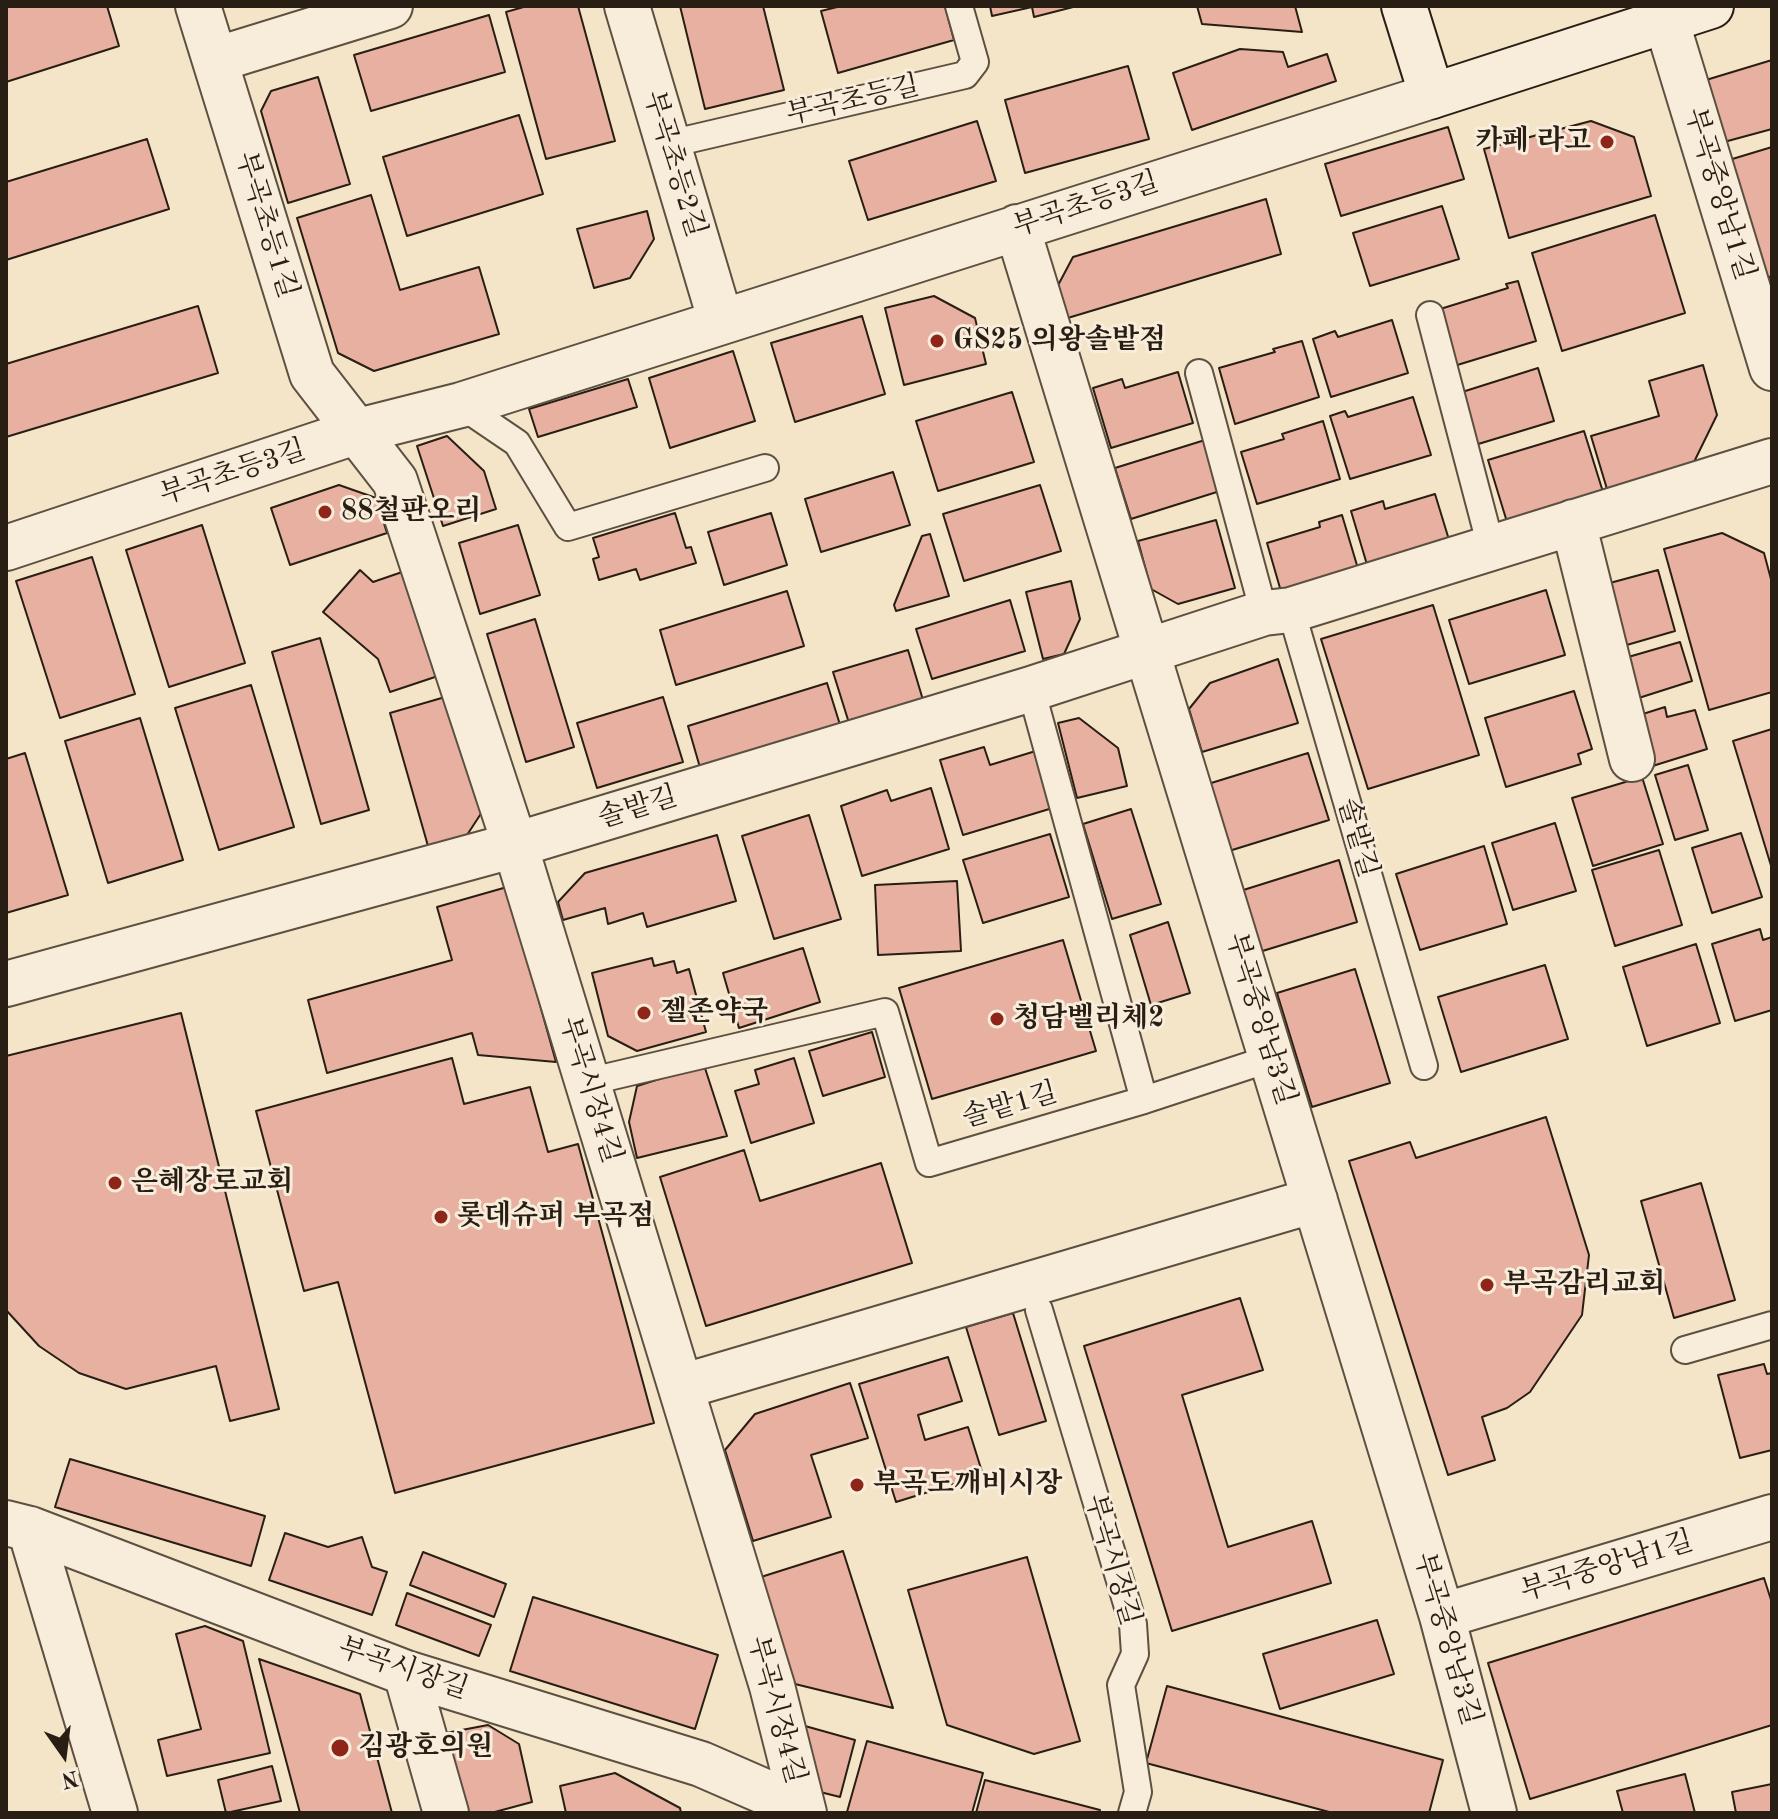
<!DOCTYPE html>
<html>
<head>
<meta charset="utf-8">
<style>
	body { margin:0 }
	#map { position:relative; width:1778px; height:1819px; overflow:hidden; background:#f4e4c8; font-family:"Old Standard TT",serif }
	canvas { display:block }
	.frame { position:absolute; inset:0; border:8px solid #291e14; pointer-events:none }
	.north { position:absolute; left:24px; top:1715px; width:80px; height:80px; -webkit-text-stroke:6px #f8eddb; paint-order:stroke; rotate:166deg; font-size:22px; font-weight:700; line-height:32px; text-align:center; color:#291e14 }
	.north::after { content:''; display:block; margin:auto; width:28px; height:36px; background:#291e14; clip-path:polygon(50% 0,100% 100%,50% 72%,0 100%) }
</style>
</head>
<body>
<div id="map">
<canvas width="1778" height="1819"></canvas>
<div class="frame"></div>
<div class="north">N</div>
</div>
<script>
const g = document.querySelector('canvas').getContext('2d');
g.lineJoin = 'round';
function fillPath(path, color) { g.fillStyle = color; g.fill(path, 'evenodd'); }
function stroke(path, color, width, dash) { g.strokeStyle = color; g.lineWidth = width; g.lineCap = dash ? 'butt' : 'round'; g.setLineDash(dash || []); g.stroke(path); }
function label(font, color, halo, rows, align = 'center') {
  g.font = font + ' "Old Standard TT","Noto Serif KR",serif'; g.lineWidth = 6; g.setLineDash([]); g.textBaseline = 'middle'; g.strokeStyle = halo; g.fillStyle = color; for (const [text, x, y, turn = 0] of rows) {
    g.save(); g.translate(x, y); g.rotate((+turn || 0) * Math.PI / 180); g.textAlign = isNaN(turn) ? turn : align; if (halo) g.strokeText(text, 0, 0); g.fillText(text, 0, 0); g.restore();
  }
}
const building = new Path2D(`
	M6,6H107L119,46L6,82Z
	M527,6H578L615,141L546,159L506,12Z
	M680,6H763L784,90L705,109Z
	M841,6H945L954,40L838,73L821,11Z
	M990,6H1077L1034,17L1032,7L992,16Z
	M1197,6H1295L1302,32L1202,24Z
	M489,15L505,72L371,111L354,55Z
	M1240,49L1283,52L1288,67L1327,54L1336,81L1192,130L1173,73Z
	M1772,60V129L1724,142L1706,80Z
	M1128,66L1149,139L1025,173L1005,100Z
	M318,77L350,184L288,203L261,111L271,91Z
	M519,115L543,194L407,236L383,157Z
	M977,121L996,181L868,220L849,161Z
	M1591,121L1634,137L1651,196L1509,238L1484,149Z
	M1448,127L1464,179L1341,216L1325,164Z
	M147,139L169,209L6,260V182Z
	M1772,147V276L1764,279L1729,160Z
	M371,195L400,290L479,267L499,334L374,371L338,353L297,218Z
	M1266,199L1281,254L1051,323L1046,308L1073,257Z
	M1442,206L1459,259L1370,286L1353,233Z
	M647,211L654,239L630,278L594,288L577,229Z
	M1655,215L1685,313L1562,351L1532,253Z
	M1518,281L1536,341L1454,366L1437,310L1508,288L1506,284Z
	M934,296L975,318L986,364L904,385L885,308Z
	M198,306L218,373L6,437V364Z
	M862,316L885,394L795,422L771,343Z
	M1392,320L1408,373L1331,397L1313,339L1335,331L1338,337Z
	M1302,341L1319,397L1235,424L1219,368L1275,352L1273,349Z
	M733,351L755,421L670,448L649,378Z
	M1703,365L1717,415L1693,464L1607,489L1591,436L1659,416L1649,381Z
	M1538,368L1554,421L1475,445L1459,393Z
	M1178,372L1193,423L1111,448L1093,388L1122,379L1125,388Z
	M628,379L637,407L538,437L529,409Z
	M1012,392L1034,462L938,491L916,421Z
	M1413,397L1431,455L1350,479L1330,416L1345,411L1348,417Z
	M1323,421L1340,479L1257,504L1241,452L1284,439L1282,434Z
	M1584,431L1603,492L1507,522L1488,460Z
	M447,436L484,471L496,509L443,526L417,446Z
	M1205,440L1220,491L1131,519L1115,468Z
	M893,472L910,525L821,552L805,499Z
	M339,485L376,498L387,533L290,565L271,508Z
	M1040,485L1061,551L964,581L943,514Z
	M1435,494L1450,543L1368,568L1351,511L1383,501L1385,509Z
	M675,513L686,548L691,547L696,563L640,580L636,569L599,580L593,559L599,557L593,538Z
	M771,513L787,565L724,585L708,532Z
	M1342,515L1359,572L1282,595L1267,543L1320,527L1319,522Z
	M1216,520L1235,588L1178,604L1151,589L1138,541Z
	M202,525L245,663L169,687L126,550Z
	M518,525L540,595L480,614L459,543Z
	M1722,533L1764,553L1772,583V692L1709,710L1664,549Z
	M930,534L949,596L896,611L894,605L922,536Z
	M92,557L135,694L60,718L16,581Z
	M360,570L373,582L408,570L444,674L390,692L378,659L323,612Z
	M1658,570L1675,631L1613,649L1595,587Z
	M1071,581L1080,619L1064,654L1043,659L1026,592Z
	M1546,590L1565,655L1469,684L1449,620Z
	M787,591L804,646L676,685L660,630Z
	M1010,600L1025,651L932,679L916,629Z
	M1433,605L1479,755L1368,789L1321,639Z
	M535,619L574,747L526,762L487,634Z
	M320,638L369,810L321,824L272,652Z
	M1680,642L1692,681L1623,703L1611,662Z
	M908,650L923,700L849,723L833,672Z
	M1278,659L1298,723L1202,752L1189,709L1210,683Z
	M827,683L841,728L701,771L688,726Z
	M251,685L294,827L219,850L175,708Z
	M1574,691L1592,749L1578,754L1581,764L1506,787L1485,718Z
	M452,695L484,809L467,835L428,846L390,713Z
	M663,697L683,762L597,788L577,723Z
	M1665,707L1667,717L1695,710L1707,749L1643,769L1627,719Z
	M140,718L183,860L108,883L65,741Z
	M1079,718L1118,748L1127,786L1077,798L1058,723Z
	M1772,729V869L1733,741Z
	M984,747L990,765L1039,750L1056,807L963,835L940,760Z
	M25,753L68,895L6,913V759Z
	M1308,753L1329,820L1229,851L1208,784Z
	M1688,765L1708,830L1675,840L1655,775Z
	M1642,777L1663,844L1593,866L1572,798Z
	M931,788L949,849L862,876L841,806L887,790L891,801Z
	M1131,809L1161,904L1112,919L1083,824Z
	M809,815L841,919L774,939L742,836Z
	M1555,823L1576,891L1513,910L1492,843Z
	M1741,833L1762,897L1712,913L1692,848Z
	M1050,834L1069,897L983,923L963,860Z
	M717,835L736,901L647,927L643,913L608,924L605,908L563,920L558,902L585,873Z
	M1484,846L1507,924L1420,950L1396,874Z
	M1659,850L1682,925L1615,946L1592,870Z
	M1339,860L1357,922L1256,953L1237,892Z
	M957,881L961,951L878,955L875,885Z
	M507,887L556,1062L478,1055L472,1033L327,1073L308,1000L452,960L437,907Z
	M1168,922L1190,993L1151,1005L1130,935Z
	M1760,929L1763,940L1772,937V1010L1735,1021L1712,944Z
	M1063,940L1096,1051L932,1099L899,988Z
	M1696,944L1720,1023L1647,1046L1623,967Z
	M803,948L820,1002L739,1028L723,973Z
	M652,958L654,966L674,961L677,973L689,969L706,1032L637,1051L608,1036L592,973Z
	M1545,965L1568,1039L1461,1072L1438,997Z
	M1355,969L1390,1083L1312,1107L1277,993Z
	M181,1013L279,1409L230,1421L216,1366L126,1389L79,1373L39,1346L6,1310V1056Z
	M872,1032L885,1077L823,1096L809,1051Z
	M452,1058L464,1104L530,1087L548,1152L578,1144L654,1423L395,1493L338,1282L304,1291L256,1111Z
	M794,1058L814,1123L751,1143L735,1091L759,1084L755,1070Z
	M704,1065L727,1136L637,1158L629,1122L637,1086Z
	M1546,1117L1589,1255L1582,1315L1530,1392L1507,1408L1482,1417L1495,1460L1448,1475L1349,1161L1410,1142L1416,1158Z
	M744,1150L760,1201L881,1163L912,1263L706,1326L660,1177Z
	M1701,1183L1735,1300L1674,1318L1641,1201Z
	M1240,1298L1263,1370L1182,1395L1228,1547L1312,1521L1331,1583L1172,1631L1084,1346Z
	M1013,1313L1046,1421L999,1435L966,1327Z
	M948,1357L962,1401L918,1415L925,1440L968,1427L983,1475L896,1502L859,1384Z
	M1764,1364L1767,1374L1772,1373V1450L1740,1458L1718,1375Z
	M850,1383L868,1438L811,1455L831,1517L753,1541L725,1450L755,1414Z
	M70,1459L265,1516L251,1566L55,1507Z
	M285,1533L328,1547L362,1537L372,1567L387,1572L372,1615L269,1580Z
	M843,1551L893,1708L795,1684L761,1577Z
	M423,1552L506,1584L494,1617L410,1585Z
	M1027,1557L1080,1741L1034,1754L947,1725L908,1590Z
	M1764,1578L1772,1603V1725L1530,1799L1488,1663Z
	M407,1593L491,1625L479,1656L396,1625Z
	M533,1597L718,1655L695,1729L510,1671Z
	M1377,1620L1394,1674L1280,1709L1263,1654Z
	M205,1626L243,1641L270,1753L167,1776L158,1740L201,1729L176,1634Z
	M259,1659L360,1694L392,1813H300Z
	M1167,1686L1443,1760L1429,1813H1333L1146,1763Z
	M488,1725L519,1744L532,1802L491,1813H464L446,1733Z
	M805,1726L855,1740L840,1797L816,1791L802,1737Z
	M867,1741L983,1773L972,1813L847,1812Z
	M272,1766L281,1801L226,1813L218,1780Z
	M615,1773L680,1808L681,1813H566L560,1786Z
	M1685,1774L1695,1813H1623L1617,1791Z
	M985,1780L1100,1810L1099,1813H976Z
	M1772,1784V1813H1736L1732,1792Z`);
const lane = new Path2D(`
	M669,144L965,75L975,62L959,6
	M1430,315L1491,547
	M1199,373L1264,613
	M461,405L517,443L568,527L765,468
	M1291,610L1424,1066
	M587,1082L885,1012L929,1163L1144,1100L1031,689
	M1144,1100L1272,1058
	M1039,1310L1133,1624L1135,1654L1121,1685L1138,1792L1132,1813
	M1685,1350L1772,1325`);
const street = new Path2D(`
	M198,6L312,374L395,481L515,845L772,1686L804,1813
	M627,6L721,322
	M1666,20L1772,368
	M215,60L390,6
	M1017,227L1442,1616L1494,1813
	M1573,522L1632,759
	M6,548L358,431L461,405L1432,96
	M6,984L515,845L1031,689L1264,613L1291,610L1772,461
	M681,1387L1315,1200
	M6,1523L30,1529L406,1673L701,1764L802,1808
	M30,1529L115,1813
	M1442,1616L1772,1517
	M406,1673L446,1813`);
const secondary = new Path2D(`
	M1404,6L1432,96L1711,6`);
const markers = [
	[1607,142,8,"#8f2418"],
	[937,341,8,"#8f2418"],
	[325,512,8,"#8f2418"],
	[644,1013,8,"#8f2418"],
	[997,1019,8,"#8f2418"],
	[115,1183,8,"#8f2418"],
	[441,1217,8,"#8f2418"],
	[1487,1285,8,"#8f2418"],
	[857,1485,8,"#8f2418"],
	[340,1748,10,"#8f2418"]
];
const streetNames = [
	["부곡초등길",853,101,-13],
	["부곡초등2길",674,164,73],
	["부곡중앙남1길",1719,194,73],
	["부곡초등3길",1086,205,-18],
	["부곡초등1길",266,225,73],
	["부곡초등3길",233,473,-18],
	["솔밭길",638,808,-17],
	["솔밭길",1357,838,74],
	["부곡중앙남3길",1260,1019,73],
	["부곡시장4길",590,1090,73],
	["솔밭1길",1010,1106,-16],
	["부곡시장길",1112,1560,74],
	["부곡중앙남1길",1607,1567,-17],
	["부곡중앙남3길",1447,1639,74],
	["부곡시장길",403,1669,19],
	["부곡시장4길",776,1710,75]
];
const poiNames = [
	["카페 라고",1591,142,"right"],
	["GS25 의왕솔밭점",953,341],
	["88철판오리",341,512],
	["젤존약국",660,1013],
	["청담벨리체2",1013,1019],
	["은혜장로교회",131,1183],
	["롯데슈퍼 부곡점",457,1217],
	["부곡감리교회",1503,1285],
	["부곡도깨비시장",873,1485],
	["김광호의원",358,1748]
];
fillPath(building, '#e8b0a1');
stroke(building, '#291e14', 2);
stroke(lane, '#5c5041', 30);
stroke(street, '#5c5041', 48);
stroke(secondary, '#291e14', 48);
stroke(lane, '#f8eddb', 26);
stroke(street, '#f8eddb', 44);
stroke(secondary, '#f8eddb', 44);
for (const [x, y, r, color] of markers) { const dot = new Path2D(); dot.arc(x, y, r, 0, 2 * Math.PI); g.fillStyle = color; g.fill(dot); stroke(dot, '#f8eddb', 3); }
label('28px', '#291e14', '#f8eddb', streetNames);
label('bold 28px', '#291e14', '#f8eddb', poiNames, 'left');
</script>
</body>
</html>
